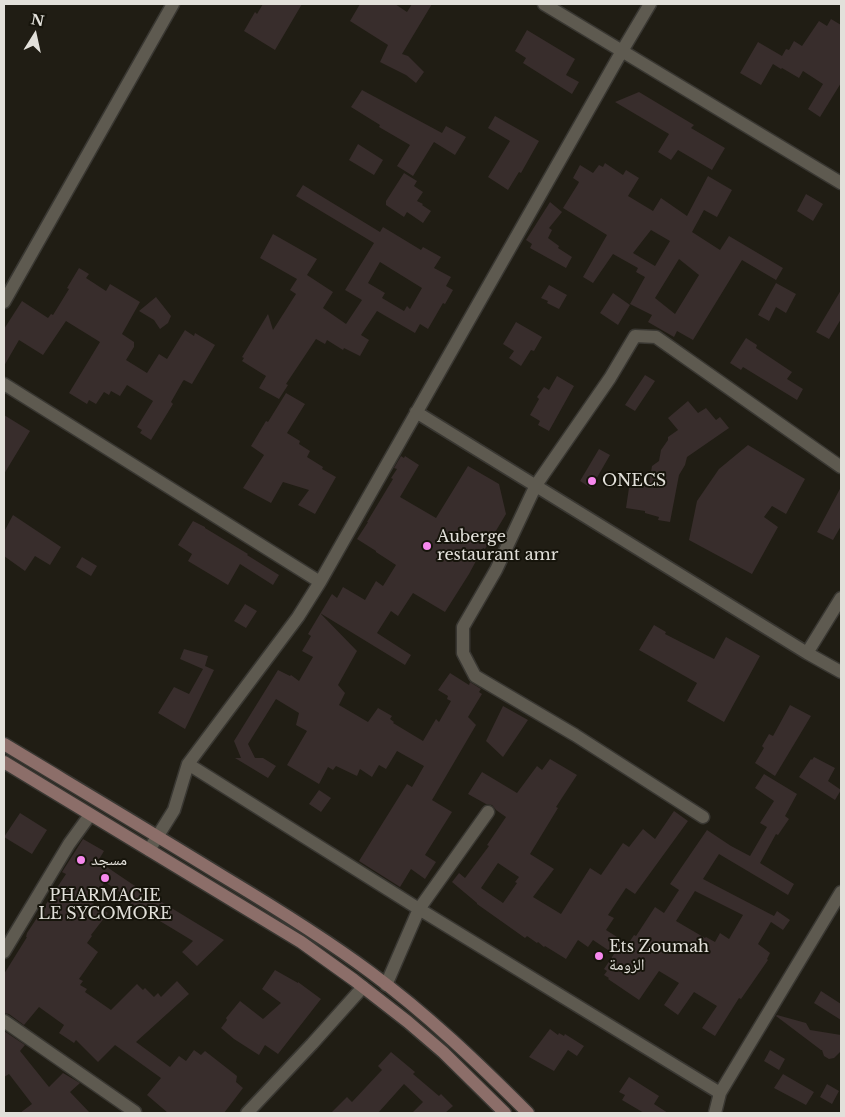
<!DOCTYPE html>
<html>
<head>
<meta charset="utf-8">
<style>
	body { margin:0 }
	#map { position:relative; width:845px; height:1117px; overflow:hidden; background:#201d14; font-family:"Libre Baskerville",serif }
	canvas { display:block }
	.frame { position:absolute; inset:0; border:5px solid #e2e0da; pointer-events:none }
	.north { position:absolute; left:10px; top:10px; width:50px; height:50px; -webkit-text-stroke:4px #16140b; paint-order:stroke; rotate:10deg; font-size:14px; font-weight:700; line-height:20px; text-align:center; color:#e2e0da }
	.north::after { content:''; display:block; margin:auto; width:18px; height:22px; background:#e2e0da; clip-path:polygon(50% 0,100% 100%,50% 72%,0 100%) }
</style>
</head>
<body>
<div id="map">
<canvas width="845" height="1117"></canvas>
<div class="frame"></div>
<div class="north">N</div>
</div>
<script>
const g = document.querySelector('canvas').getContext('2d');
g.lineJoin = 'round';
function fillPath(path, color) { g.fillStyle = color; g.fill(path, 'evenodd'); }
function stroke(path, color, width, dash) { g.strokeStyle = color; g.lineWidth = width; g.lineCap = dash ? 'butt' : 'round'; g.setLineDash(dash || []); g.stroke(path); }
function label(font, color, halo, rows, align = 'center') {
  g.font = font + ' "Libre Baskerville","Noto Naskh Arabic",serif'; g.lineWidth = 4; g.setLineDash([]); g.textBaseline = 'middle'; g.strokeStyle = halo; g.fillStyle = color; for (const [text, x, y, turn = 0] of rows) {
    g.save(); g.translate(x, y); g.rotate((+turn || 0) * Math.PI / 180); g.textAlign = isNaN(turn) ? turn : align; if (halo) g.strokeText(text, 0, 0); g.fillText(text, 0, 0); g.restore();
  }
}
const building = new Path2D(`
	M263,4H302L275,50L244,31L255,12L257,14Z
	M360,4H395L407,12L412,4H432L402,54L408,56L424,72L416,83L406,75L380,62L388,45L350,21Z
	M831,19L841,25V83L820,117L808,109L823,84L803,71L799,78L782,68L781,69L773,64L761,85L740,73L758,42L782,56L786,49L789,50L794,41L802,46L819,21L827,26Z
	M527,30L575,59L566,75L579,82L572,94L523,63L526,58L515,51Z
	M362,90L442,133L446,126L466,137L455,155L434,142L413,176L397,166L410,145L379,127L380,125L351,107Z
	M639,92L694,125L691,128L725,148L712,170L678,150L671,160L658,152L669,134L615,102Z
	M495,116L539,141L521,173L519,172L508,190L488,177L510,141L488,128Z
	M358,144L383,160L374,175L349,160Z
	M605,163L623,175L626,170L639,178L628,196L653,211L661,198L687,216L708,176L732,190L717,217L704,210L692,232L720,250L729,236L783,268L776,280L742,260L693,340L677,331L674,337L648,322L652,315L630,304L645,277L636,272L638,268L613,254L593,283L583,277L607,235L563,208L578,184L579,182L573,178L580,165L593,173L599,165L603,167ZM651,230L670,241L655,266L633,253ZM679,259L699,275L675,314L655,298Z
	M404,173L417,181L414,186L423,192L417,201L423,204L422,205L431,211L423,223L407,212L404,217L386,205V201Z
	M303,185L380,232L383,227L421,250L423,247L441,257L434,268L451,277L446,286L453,290L445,304L443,303L428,329L420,324L415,333L377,311L361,335L369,340L360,356L344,348L343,350L327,340L325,344L316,339L286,384L288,385L279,399L259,388L266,376L242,361L244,358L242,357L268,314L273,330L296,294L290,290L297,279L260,258L273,234L317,259L307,275L333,292L323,308L346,324L362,300L345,290L374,243L296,196ZM380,262L422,288L410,309L407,306L404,311L382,298L385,293L368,283Z
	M806,194L823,204L813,221L797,211Z
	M550,202L562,212L549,228L552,230L548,238L559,246L558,248L572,257L566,268L530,248L532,244L526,240Z
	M79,268L89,274L86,278L106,291L110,284L140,302L122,334L134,342V347L126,360L147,373L159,354L167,359L185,330L194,336L195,333L215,345L192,384L184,380L183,381L171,402L173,404L151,440L140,433L142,430L137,427L153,401L127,385L120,396L111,391L109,395L104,392L96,404L89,400L87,404L69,393L100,342L66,321L43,355L19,340L4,366V329L22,301L48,318L51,314L53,315L69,289L67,288Z
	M776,283L796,294L786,313L776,307L769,321L758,315Z
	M549,285L567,295L559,309L547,303L548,301L541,298Z
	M841,290V319L829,339L816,332Z
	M613,293L630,305L618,325L600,313Z
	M156,297L171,316L168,323L160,329L154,320L139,311Z
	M516,322L542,337L534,351L531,350L521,366L509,358L514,351L503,344Z
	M746,338L757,345L756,348L792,372L787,379L803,389L797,400L743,367L741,370L730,363Z
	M645,375L655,381L635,411L625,405Z
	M557,376L574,386L549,431L538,425L540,421L530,415L539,399L537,397L544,387L549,390Z
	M286,393L305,404L287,433L300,441L299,444L310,451L307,457L323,467L322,469L336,477L315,514L298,505L309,490L283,482L271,503L243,488L264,455L251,446L266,421L268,422Z
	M688,401L698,413L706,408L716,420L720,417L729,428L687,457L685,465L679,475L670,522L658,520L659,517L645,513V511L626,508L630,481L649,484L652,466L659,461L661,450L668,440V437L678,430L668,418Z
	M4,415L30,431L4,474Z
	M748,445L805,479L786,514L772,506L764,517L778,527L752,574L689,540L697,501L719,469Z
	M599,449L610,455L591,488L580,481Z
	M401,456L404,458L405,456L419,465L400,497L436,518L468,466L499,484L506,514L485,549L483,548L469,574L445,612L413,593L398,616L391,611L377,633L411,655L405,665L320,613L357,651L338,685L345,693L339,705L368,722L378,708L392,716L390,719L394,722L393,723L423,741L436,719L439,722L451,701L447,699L448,696L438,690L450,673L469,685L470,682L481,689L479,692L482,694L468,717L476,725L432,800L452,812L425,855L436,862L425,879L411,869L400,887L359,861L407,784L412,787L424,766L397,751L386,769L379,765L372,777L360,769L357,776L336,766L333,770L328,767L319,784L287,765L307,731L296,725L299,713L276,699L248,744L255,758H263L276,766L268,778L235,758H241L234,741L278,670L290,676L291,675L299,681L313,657L302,651L311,636L308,634L332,594L337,598L343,587L365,600L376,581L383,586L396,565L376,552V551L357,539L368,522H367L393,479L391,478L397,469L394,468Z
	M841,487V526L833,540L817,532Z
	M13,515L61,547L50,565L35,556L25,571L4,556V532Z
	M193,521L205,527V528L248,554L247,555L279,575L273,585L240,564L228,585L188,561L192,554L178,545Z
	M82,557L97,566L91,576L76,567Z
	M245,604L257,611L246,628L234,621Z
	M654,625L666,632L665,634L714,659L726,637L760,656L724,722L687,701L697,683L639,650Z
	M184,649L208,656L205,666L214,670L185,729L158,713L174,687L189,694L203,669L180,659Z
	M790,705L811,716L775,776L755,763L764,748L762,746L769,734L773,736Z
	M503,706L528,720L503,757L486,741Z
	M814,757L835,768L828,781L841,790L835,800L799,777L811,759L812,760Z
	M550,759L577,775L556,807L558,808L530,854L554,869L533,897L561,914L590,868L601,875L623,843L629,847L643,829L655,839L674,811L688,821L635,894L626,888L608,915L614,918L606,930L628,944L634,935L636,936L655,907L664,913L679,890L670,884L707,830L731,846L750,856L767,827L760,823L774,801L755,788L764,774L797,794L785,816L789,819L778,835L776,834L760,863L794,884L788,895L719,854L703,879L774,916L777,911L790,920L783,930L771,922L758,944L770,953L767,959L768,960L741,999L739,998L715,1036L702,1028L717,1006L694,992L678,1015L664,1005L679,983L659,971L639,1000L608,979L609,978L604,975L607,971L604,969L614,954L593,940L588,947L578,940L566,959L545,946L544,947L538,942L537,943L527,936L525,938L477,904V903L452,882L459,873L465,878L489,846L487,845L506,817L496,810L492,805L486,804L468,794L482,772L517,793L537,766L542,770ZM498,863L519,877L515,882L517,883L503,903L481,888ZM695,891L743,915L729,939L720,933L715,942L706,937L705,938L676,921Z
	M319,790L331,798L321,812L309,804Z
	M20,813L47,830L32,854L4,837Z
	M83,839L104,851L98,861L132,884L224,940L197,966L182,952L193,941L125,900L127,897L105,882L91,902L108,913L91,935L92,936L87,943L98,952L79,979L83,981L80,985L87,989L85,992L111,1010L137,984L143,990L145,988L154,997L158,993L161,997L177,981L189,994L136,1042L170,1067L179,1056L186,1061L194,1050L201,1055L205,1051L237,1076L236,1082L243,1088L224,1113H168L147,1095L161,1078L115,1045L98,1062L76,1040L74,1043L59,1033L64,1025L39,1007L24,1025L9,1014L4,1013V974L27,937H26L27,933L66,874L62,872Z
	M275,970L298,983V982L321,999L278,1054L265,1045L259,1055L234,1039L221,1028L227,1020L226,1018L240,1001L263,1019L281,1003L262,989Z
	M821,991L841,1004V1020L814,1003Z
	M777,1015L806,1023L810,1030L841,1035V1051L834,1058L829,1059L824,1056L822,1050H821L776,1016Z
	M550,1029L558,1035L559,1033L564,1036L565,1034L584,1046L577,1056L568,1050L554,1071L529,1057Z
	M4,1031L25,1045L20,1051L49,1087L63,1073L80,1083L70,1092L90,1113H20L32,1104L9,1074L4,1077Z
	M770,1050L785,1059L779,1070L764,1061Z
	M391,1052L415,1072L413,1074L439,1096L441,1094L453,1106L445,1113H412L423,1102L404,1084L378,1113H331L347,1097L352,1102L382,1070L378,1066Z
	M783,1074L814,1092L806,1105L774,1088Z
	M629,1077L659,1096L654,1104L668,1113H644L622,1100L625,1095L619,1092Z
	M827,1084L839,1091L832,1104L820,1097Z`);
const street = new Path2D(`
	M544,4L841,183
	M4,302L173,4
	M4,384L320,582
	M416,412L807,653L841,672
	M807,653L841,598
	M188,764L419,909L720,1093
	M703,817L575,735L475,676L463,653V627L496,570L536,485L610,378L635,336L656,337L841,467
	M149,850L174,810L188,764L298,617L320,582L622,51L650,4
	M4,952L69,844L90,815
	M386,985L419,909L488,812
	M4,1021L135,1112
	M247,1113L312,1044L363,987
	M715,1113L720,1093L841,892`);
const secondary = new Path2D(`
	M4,744C77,788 151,832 224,877C274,907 323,937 370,972C427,1014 478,1063 528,1113
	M4,762L301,942L354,980L408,1022L443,1052L505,1113`);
const markers = [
	[592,481,5,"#f688ed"],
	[427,546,5,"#f688ed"],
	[81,860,5,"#f688ed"],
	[105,878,5,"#f688ed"],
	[599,956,5,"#f688ed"]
];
const poiNames = [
	["ONECS",602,481],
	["Auberge",437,537],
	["restaurant amr",437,555],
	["مسجد",91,860],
	["PHARMACIE",105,896,"center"],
	["LE SYCOMORE",105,914,"center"],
	["Ets Zoumah",609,947],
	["الزومة",609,965]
];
fillPath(building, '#382d2c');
stroke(street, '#393732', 15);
stroke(secondary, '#393732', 15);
stroke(street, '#5e5a50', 12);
stroke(secondary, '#8c6e69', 12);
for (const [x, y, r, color] of markers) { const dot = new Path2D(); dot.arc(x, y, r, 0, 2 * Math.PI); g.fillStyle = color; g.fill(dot); stroke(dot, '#16140b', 2); }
label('16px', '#e2e0da', '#16140b', poiNames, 'left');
</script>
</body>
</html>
